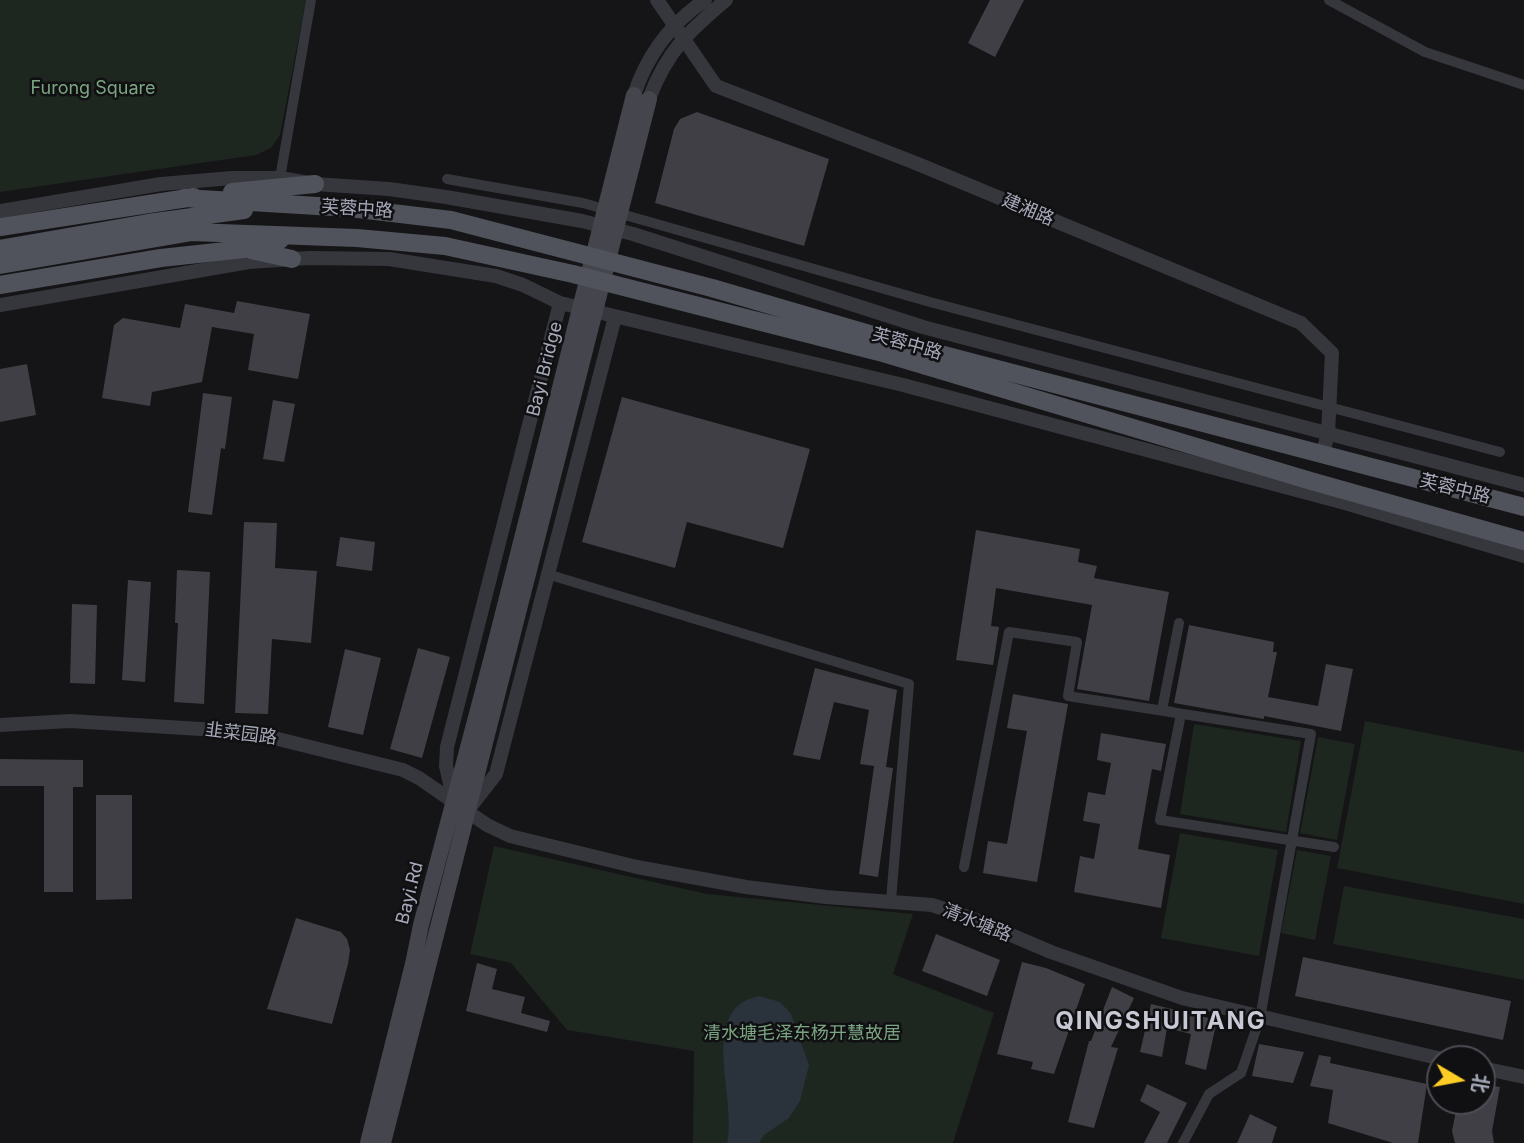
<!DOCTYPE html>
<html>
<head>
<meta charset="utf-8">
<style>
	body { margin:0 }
	#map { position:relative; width:1524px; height:1143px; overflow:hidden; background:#151517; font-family:Inter,"Noto Sans SC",sans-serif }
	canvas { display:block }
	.north { position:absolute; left:1426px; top:1045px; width:70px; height:70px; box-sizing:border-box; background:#101012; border:2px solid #4c4d55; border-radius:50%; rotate:100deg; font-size:19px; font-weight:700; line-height:28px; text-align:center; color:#a6a9b9 }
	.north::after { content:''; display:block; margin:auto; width:24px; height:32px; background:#ffcd25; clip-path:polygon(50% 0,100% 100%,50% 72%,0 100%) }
</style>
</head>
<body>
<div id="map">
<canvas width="1524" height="1143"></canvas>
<div class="north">北</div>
</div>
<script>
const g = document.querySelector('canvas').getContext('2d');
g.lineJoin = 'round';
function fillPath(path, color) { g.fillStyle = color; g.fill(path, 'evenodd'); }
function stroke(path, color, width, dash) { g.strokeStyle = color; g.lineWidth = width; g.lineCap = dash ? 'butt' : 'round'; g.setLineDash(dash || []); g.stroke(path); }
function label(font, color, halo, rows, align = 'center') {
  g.font = font + ' Inter,"Noto Sans SC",sans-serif'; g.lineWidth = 5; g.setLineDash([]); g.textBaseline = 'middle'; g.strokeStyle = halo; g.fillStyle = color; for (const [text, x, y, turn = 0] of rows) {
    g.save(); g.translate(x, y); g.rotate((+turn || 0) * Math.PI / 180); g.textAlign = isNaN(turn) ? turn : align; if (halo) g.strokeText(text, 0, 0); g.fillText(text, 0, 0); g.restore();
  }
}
const green = new Path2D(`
	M0,0H306L280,135L271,148L256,155L0,192Z
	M1365,721L1524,752V904L1337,868Z
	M1194,724L1301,741L1286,832L1180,814Z
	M1318,737L1355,744L1337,840L1300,833Z
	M1180,833L1278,850L1259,956L1161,938Z
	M494,846L707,894L913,914L893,974L994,1013L953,1143H693L694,1051L567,1030L511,963L470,954Z
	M1297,850L1331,856L1315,940L1281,933Z
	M1344,886L1524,919V980L1333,944Z`);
const water = new Path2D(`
	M759,996L780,1002L791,1014L809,1065L800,1101L789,1118L764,1135L759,1143H727C737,1105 704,1026 743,1002C747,999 754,998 759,996Z`);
const building = new Path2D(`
	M990,0H1024L995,57L968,43Z
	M697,112L829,159L804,246L655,203L674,129L680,119Z
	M237,301L310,314L298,379L248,370L254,334L212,327L202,382L152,392L150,406L102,398L114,325L123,318L180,328L185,304L234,313Z
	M27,364L36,415L0,422V369Z
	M203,393L232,397L225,449L221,448L212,515L188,512Z
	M622,397L810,449L783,548L687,522L675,568L582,542Z
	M273,400L295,404L284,462L263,459Z
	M244,522L277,523L275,568L317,571L311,643L272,639L268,714L235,713Z
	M976,530L1080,549L1078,562L1097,566L1094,578L1169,592L1149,701L1077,689L1092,605L996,588L991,626L999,627L993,665L956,660Z
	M340,537L375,542L372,571L336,566Z
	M177,570L210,572L204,704L174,702L178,623H175Z
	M128,580L151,582L145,682L122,680Z
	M72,604L97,605L95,684L70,683Z
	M1189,625L1274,642L1273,652H1277L1268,697L1318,706L1326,664L1353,669L1341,731L1264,716V719L1174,703Z
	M418,648L450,657L422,758L390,749Z
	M345,649L381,658L363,735L328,727Z
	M815,668L897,690L886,767L893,768L878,877L859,874L874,766L860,764L869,710L834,702L820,760L793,755Z
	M1013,694L1068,704L1037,882L983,873L988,841L1007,844L1027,731L1007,728Z
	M1101,733L1166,744L1161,771L1152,769L1138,849L1170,855L1161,908L1074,892L1080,856L1094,859L1100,824L1083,821L1088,792L1105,795L1111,763L1097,760Z
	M0,759L83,760V787H73V892H44V786H0Z
	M96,795H132V899L96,900Z
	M296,918L341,932L347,939L350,950L348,964L332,1024L267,1009Z
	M936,934L1000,960L987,996L922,971Z
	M1303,957L1511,1001L1503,1040L1295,996Z
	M1022,962L1046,968L1085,984L1054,1074L1031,1069L1033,1062L997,1054Z
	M477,963L497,969L492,989L525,997L521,1013L550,1021L547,1032L466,1011Z
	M1112,987L1134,998L1111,1047L1118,1048L1094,1128L1068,1122L1089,1041H1091Z
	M1151,1004L1217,1020L1206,1070L1185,1064L1191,1034L1167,1028L1162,1057L1140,1052Z
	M1259,1044L1304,1052L1293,1083L1252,1076Z
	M1319,1055L1331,1057L1330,1063L1427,1084L1418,1143H1393L1328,1123L1333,1090L1310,1086Z
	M1147,1084L1187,1103L1167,1143H1144L1160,1112L1140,1101Z
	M1482,1084L1500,1087L1492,1131L1494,1143H1455L1452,1131L1458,1101H1482Z
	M1250,1114L1277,1127L1272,1143H1237Z`);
const minor = new Path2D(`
	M1329,0L1425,52L1524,85
	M280,178L311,0
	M447,179L583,203L930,302L1500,452
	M547,574L909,684L891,900
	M1179,623L1162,710L1181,714L1160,820L1334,847
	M964,867L1009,632L1077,642L1068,696L1311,734L1260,1018L1241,1073L1209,1094L1183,1143`);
const tertiary = new Path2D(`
	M657,0L716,86L913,162L1301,323L1332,353L1328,434L1322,455
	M634,95C647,55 670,24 705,0
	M649,99C667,51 688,32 726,0
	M0,211L161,184L232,178H280L315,184L389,189L446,197L582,221L633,234L923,327L1524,485
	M0,305L249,262L309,258L389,259L496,276L523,285L560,303L903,385L1345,503L1524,556
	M0,725L70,721L250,732L403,770L419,778L487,825L510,836L637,867L746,887L826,897L932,905L971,918L1051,952L1182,998L1442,1059
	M454,801L446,766L447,747L560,303
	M468,810L496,774L615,317
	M1482,1068L1524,1077`);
const secondary = new Path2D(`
	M368,1143L413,964L421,925L493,653L634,95
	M383,1143L649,99`);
const primary = new Path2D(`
	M232,192L315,184
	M184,198L350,208L451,220L712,288L917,348L1524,507
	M0,227L194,197
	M0,249L148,223L244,210
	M251,250L292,259
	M0,265L192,232L357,238L445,246L573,274L879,352L1311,481L1524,541
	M0,285L161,258L244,249L280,240`);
const parkNames = [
	["Furong Square",93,89],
	["清水塘毛泽东杨开慧故居",802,1034]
];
const streetNames = [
	["芙蓉中路",357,209,4],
	["建湘路",1028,210,23],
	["芙蓉中路",907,344,16],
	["Bayi Bridge",545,369,-76],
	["芙蓉中路",1455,489,14],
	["韭菜园路",241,734,7],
	["Bayi.Rd",410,893,-76],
	["清水塘路",977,923,22]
];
const districtNames = [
	["QINGSHUITANG",1161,1022]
];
fillPath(green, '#1d261f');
fillPath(water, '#2a323c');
fillPath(building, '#3f3f45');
stroke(minor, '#36363d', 10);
stroke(tertiary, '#36363d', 14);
stroke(secondary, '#44454d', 16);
stroke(primary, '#51535c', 18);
label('18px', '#7ba582', '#101012', parkNames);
label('18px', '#a6a9b9', '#101012', streetNames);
g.letterSpacing = '2px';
label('bold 24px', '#c7c9d4', '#101012', districtNames);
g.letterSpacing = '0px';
</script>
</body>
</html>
